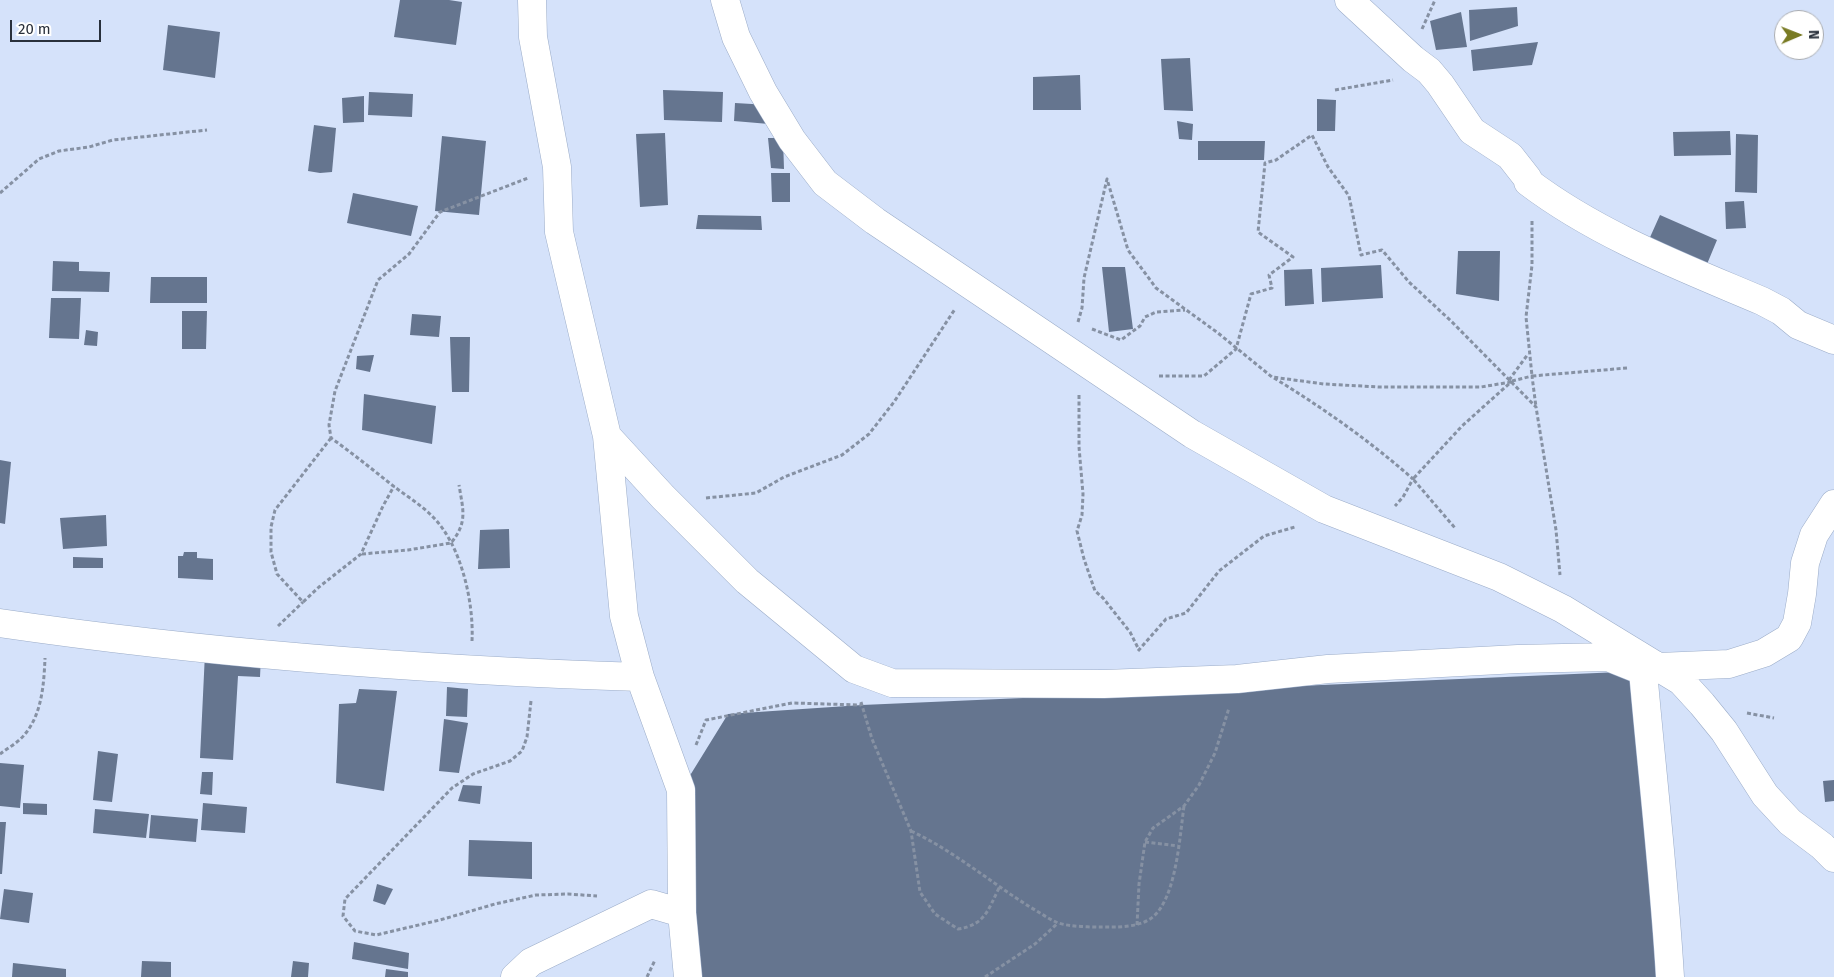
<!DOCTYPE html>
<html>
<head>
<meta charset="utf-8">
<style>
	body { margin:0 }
	#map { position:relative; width:1834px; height:977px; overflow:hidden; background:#d5e2fa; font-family:"Fira Sans",sans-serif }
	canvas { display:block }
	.north { position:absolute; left:1774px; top:10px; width:50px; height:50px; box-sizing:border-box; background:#fff; border:1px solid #a9acb1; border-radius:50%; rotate:89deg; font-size:14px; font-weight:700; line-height:20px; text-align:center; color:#29303b }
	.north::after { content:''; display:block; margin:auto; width:18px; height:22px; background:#797b24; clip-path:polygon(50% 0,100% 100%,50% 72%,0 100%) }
	.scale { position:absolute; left:10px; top:20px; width:91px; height:22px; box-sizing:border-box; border:2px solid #29303b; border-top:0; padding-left:6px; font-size:15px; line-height:18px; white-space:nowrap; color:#29303b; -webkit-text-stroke:4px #fff; paint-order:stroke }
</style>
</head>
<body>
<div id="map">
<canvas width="1834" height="977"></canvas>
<div class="north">N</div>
<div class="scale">20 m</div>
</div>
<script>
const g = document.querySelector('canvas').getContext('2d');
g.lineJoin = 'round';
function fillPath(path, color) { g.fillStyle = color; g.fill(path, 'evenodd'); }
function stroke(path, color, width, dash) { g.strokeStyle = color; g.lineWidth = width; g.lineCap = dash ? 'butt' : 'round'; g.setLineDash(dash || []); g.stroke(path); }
const building = new Path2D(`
	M400,0H449L462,2L456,45L394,37Z
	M1517,7L1518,26L1470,41L1469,10Z
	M1461,12L1467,47L1436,50L1430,21Z
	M168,25L220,32L215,78L163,70Z
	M1538,42L1532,65L1473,71L1471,50Z
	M1190,58L1193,111L1164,110L1161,59Z
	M1080,75L1081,110H1033V77Z
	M663,90L723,92L722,122L664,120Z
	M369,92L413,94L412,117L368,115Z
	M364,96V122L343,123L342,98Z
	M1317,99L1336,100L1335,131H1317Z
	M735,103L769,105V124L734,121Z
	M1177,121L1193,124L1192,140L1179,139Z
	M314,125L336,128L332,172L320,173L308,171Z
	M1730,131L1731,155L1674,156L1673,132Z
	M665,133L668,205L640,207L636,134Z
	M1736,134L1758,135L1757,193L1735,192Z
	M442,136L486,141L479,215L435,211Z
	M768,138H783L784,169L771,168Z
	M1198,141H1265L1264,160H1198Z
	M771,173H790V202H772Z
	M353,193L418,206L411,236L347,223Z
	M1744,201L1746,228L1726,229L1725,202Z
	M698,215L761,216L762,230L696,229Z
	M1660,215L1717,240L1705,269L1647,244Z
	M1458,251H1500L1499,301L1456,294Z
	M53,261L79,262V271L110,272L109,292L52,291Z
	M1381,265L1383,298L1322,302L1321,268Z
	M1102,267H1125L1133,329L1109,332Z
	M1312,269L1314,304L1285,306L1284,270Z
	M151,277H207V303H150Z
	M51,298H81L79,339L49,338Z
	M182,311H207L206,349H182Z
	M412,314L441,316L439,337L410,335Z
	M86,330L98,332L97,346L84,345Z
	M450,337H470L469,392H452Z
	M374,355L370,372L356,369L357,356Z
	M364,394L436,406L432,444L362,430Z
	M0,460L11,462L5,524L0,523Z
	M106,515L107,546L63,549L60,518Z
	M509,529L510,568L478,569L480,530Z
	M184,552H197V558L213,559V580L178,578V556H183Z
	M73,557L103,558V568H73Z
	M205,653L261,656L260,677L238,676L233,760L200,758Z
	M1643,671L1664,977H697L681,790L728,714L862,705Z
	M447,687L468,689L467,717L446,716Z
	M359,689L397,691L384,791L336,783L339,704L356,703Z
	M444,719L468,723L459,773L439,771Z
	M98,751L118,754L112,802L93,800Z
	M0,763L24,765L20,808L0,806Z
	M202,772H213L212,795L200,794Z
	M1834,780V801L1825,802L1823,781Z
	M463,785L482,786L480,804L458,801Z
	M23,803L47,804V815L23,814Z
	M203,803L247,807L245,833L201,830Z
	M95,809L149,814L146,838L93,833Z
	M151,815L198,819L196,842L149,838Z
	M0,822H6L2,874H0Z
	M469,840L532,842V879L468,876Z
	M377,884L393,889L385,905L373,901Z
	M4,889L33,893L29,923L0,919Z
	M354,942L409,953L408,969L352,959Z
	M142,961L171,962V977H141Z
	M293,961L309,963L308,977H291Z
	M13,963L66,969V977H12Z
	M386,969L408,972V977H385Z`);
const path = new Path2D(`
	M1422,29L1435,0
	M1335,90L1393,80
	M0,193L39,159L59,151L89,147L113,140L207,130
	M1532,221V265L1526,317L1532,376L1627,368
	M1078,322L1082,308L1084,278L1107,179L1128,250L1156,288L1218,333L1272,377L1324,384L1379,387H1481L1511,382L1462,426L1413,479L1455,528
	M1092,329L1121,340L1140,326L1145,317L1156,312L1185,310
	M1159,376H1204L1236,349L1251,294L1272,288L1269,275L1293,257L1258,232L1265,163L1276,160L1312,135L1328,167L1349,196L1361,255L1382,250L1409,282L1451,321L1536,407L1556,530L1560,575
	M1274,378C1323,408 1370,441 1413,479L1403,497L1395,506
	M1509,380L1528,354
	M1512,381L1532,376L1536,407
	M1079,395V447L1083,494L1082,515L1077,531L1084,559L1095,591L1103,598L1130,632L1139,650
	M331,438L275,510L271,527V552L277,574L303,602L319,587L361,554L383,506L394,486
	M706,498L756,493L784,477L842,455L869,434L894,402L955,309
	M362,554L408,550L451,543C468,522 463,510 459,485
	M278,626L303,602
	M472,641C474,602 461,544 432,516C420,504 405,495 392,485C372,469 352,453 331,438L329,425L335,391L378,280L409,254L440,212L528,178
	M1138,651L1166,619L1186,613L1219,571L1264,536L1295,527
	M531,701L527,737L522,751L510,761L473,774L452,788L345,899L343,916L355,931L376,935L440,920L495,904L536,895L568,894L597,896
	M861,702L872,739L911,831L920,892L935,914L958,929C985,925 988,910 999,888
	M1747,713L1774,718
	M696,745L706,720L792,703L861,705
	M0,754C8,748 19,742 25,734C42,714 44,683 45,658
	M911,831C954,851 990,882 1030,907C1039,912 1047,918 1056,922C1069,928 1102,927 1117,927C1134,926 1150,924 1160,909C1177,884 1180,835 1184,806
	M1145,842L1178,846
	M1137,925L1139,884L1145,842L1153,828L1184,806L1199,785L1215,753L1229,708
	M647,977L655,960
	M985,977L1035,944L1058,923`);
const street = new Path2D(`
	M532,0L533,37L557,167L559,232L607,436L624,616L640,677L681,790L682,913L688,977
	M725,0L736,37L763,92L792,140L825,183L875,221L1192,434L1324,509L1499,577L1563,609L1681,681L1702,704L1724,731L1765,795L1790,822L1822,846L1834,858
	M1349,0L1413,59L1429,71L1440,84L1472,131L1510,156L1528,179V182C1598,235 1682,267 1762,301L1781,311L1798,325L1834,340
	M607,436L663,497L747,581L854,669L892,683L1104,684L1237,679L1328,669L1518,659L1608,657L1643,671L1659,667L1729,664L1764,653L1789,638L1797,623L1802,594L1805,563L1814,535L1834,504
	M0,623C212,654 426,670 640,677
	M1643,671C1652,773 1664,875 1670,977
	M515,977L531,962L651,904L682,913`);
fillPath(building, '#65758f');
stroke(street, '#9bacc8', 29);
stroke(path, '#8691a3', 3, [4, 2.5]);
stroke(street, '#fff', 28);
</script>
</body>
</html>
